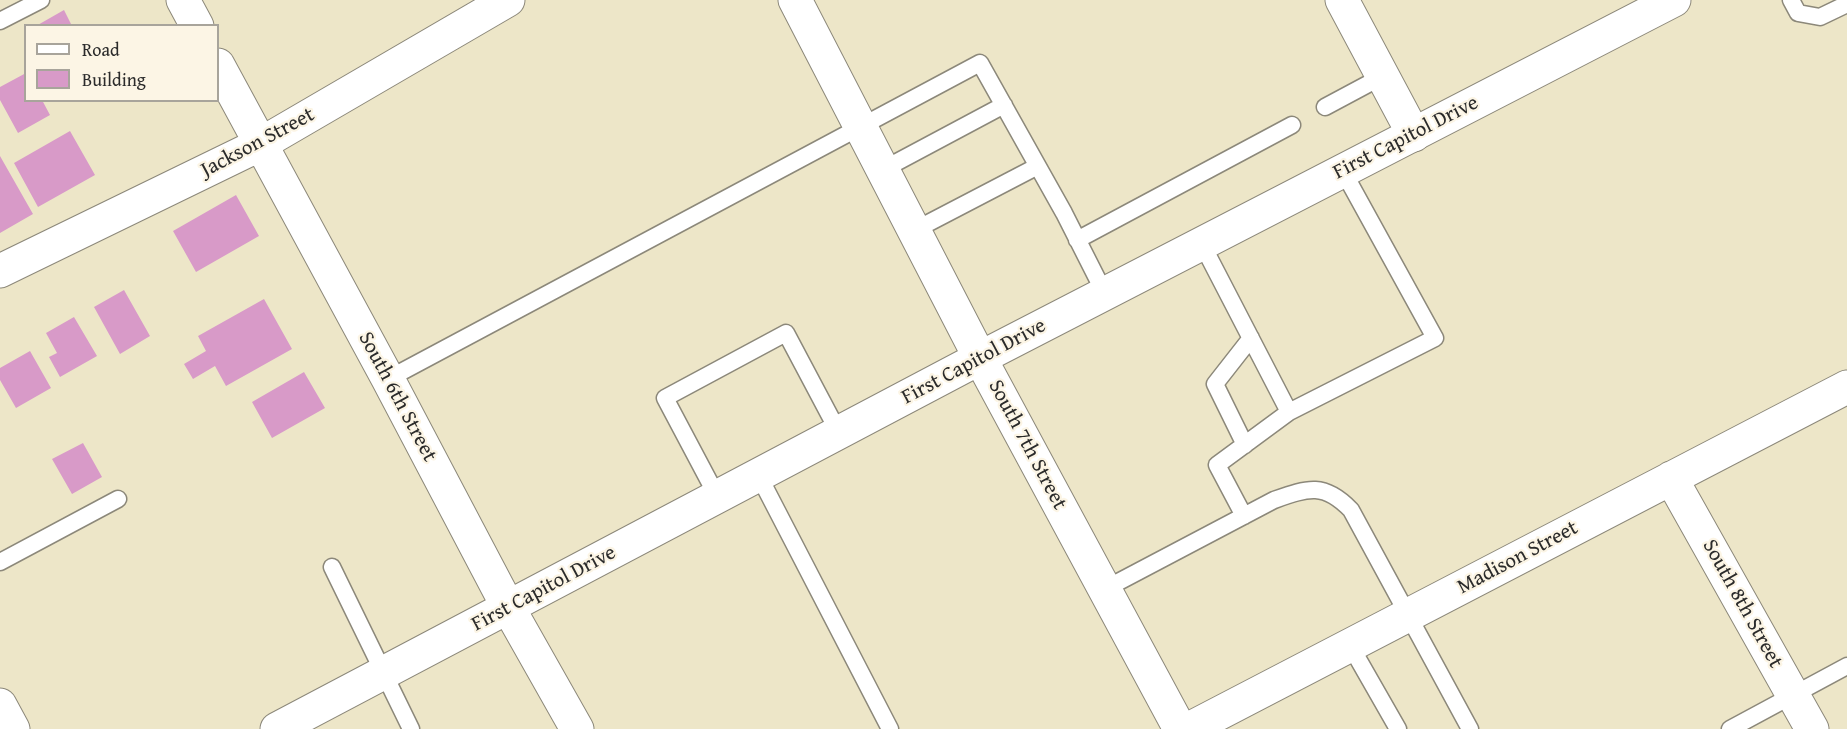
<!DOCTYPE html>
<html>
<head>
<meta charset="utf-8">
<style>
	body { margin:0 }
	#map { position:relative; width:1847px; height:729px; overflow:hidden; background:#ede6c8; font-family:"Gentium Book Plus",serif }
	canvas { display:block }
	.legend { position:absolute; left:24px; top:24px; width:195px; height:78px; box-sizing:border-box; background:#fcf5e5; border:2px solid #a8a49b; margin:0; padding:8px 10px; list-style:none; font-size:18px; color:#2b2b2b }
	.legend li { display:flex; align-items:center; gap:12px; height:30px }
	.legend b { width:30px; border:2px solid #a8a49b }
</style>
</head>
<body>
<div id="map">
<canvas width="1847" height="729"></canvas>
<ul class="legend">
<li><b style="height:8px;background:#fff"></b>Road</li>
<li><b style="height:16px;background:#d89ac8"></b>Building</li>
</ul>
</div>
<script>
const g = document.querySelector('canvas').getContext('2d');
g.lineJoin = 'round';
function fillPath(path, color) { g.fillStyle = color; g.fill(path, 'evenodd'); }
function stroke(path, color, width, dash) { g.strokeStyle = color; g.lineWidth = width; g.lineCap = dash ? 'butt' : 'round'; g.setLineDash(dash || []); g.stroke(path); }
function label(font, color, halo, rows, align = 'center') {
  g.font = font + ' "Gentium Book Plus",serif'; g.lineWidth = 4.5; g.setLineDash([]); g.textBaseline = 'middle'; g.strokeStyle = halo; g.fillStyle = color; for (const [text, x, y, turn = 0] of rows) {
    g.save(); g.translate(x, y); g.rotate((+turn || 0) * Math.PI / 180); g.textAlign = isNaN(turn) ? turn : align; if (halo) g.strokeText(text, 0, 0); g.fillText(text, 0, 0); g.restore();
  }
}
const building = new Path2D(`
	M64,10L72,26H36Z
	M26,73V100H42L50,115L18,133L0,100V87Z
	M70,131L95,175L38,207L14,163Z
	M0,156L33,214L0,233Z
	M236,195L259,236L196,272L173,231Z
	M124,290L150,336L120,354L94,307Z
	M264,299L292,349L226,386L215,366L193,379L184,364L206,351L198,336Z
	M74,317L97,356L60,377L49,357L57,353L46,333Z
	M30,351L51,388L16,408L0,380V368Z
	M304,372L325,408L272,438L252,402Z
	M83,443L102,477L72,494L52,459Z`);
const service = new Path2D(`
	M1791,0L1798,13L1820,17L1847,4
	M0,21L41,0
	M1325,107L1383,76
	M884,169L1004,105
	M915,230L1036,167
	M1077,240L1292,125
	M1202,244L1289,412L1435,338L1343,171
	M388,379L980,63L1064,213L1105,294
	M1245,445L1215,384L1251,338
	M759,476L890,729
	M718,498L665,398L786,333L839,433
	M1244,516L1217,465L1289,412
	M0,562L118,499
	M332,567L411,729
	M1105,589L1274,500C1308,488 1324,482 1351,510L1470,729
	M1350,645L1398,729
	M1730,729L1847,666`);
const minor = new Path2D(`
	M183,0L197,26
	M795,0L980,358L1180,729
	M1342,0L1414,135
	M218,65L388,379L508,607L577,729
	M0,271L259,145L508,0
	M1671,478L1812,729
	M0,705L13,729
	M1189,729L1847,387`);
const primary = new Path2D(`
	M277,729L980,358L1674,0`);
const streetNames = [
	["First Capitol Drive",1406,138,-27],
	["Jackson Street",258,143,-28],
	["First Capitol Drive",974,362,-28],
	["South 6th Street",397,397,62],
	["South 7th Street",1027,445,62],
	["Madison Street",1518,558,-28],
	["First Capitol Drive",544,589,-28],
	["South 8th Street",1742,604,61]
];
fillPath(building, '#d89ac8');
stroke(service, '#8c887a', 19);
stroke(minor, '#8c887a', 35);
stroke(primary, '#8c887a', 35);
stroke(service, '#fff', 16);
stroke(minor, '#fff', 33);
stroke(primary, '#fff', 33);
label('21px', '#2b2b2b', '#fcf5e5', streetNames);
</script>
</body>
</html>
